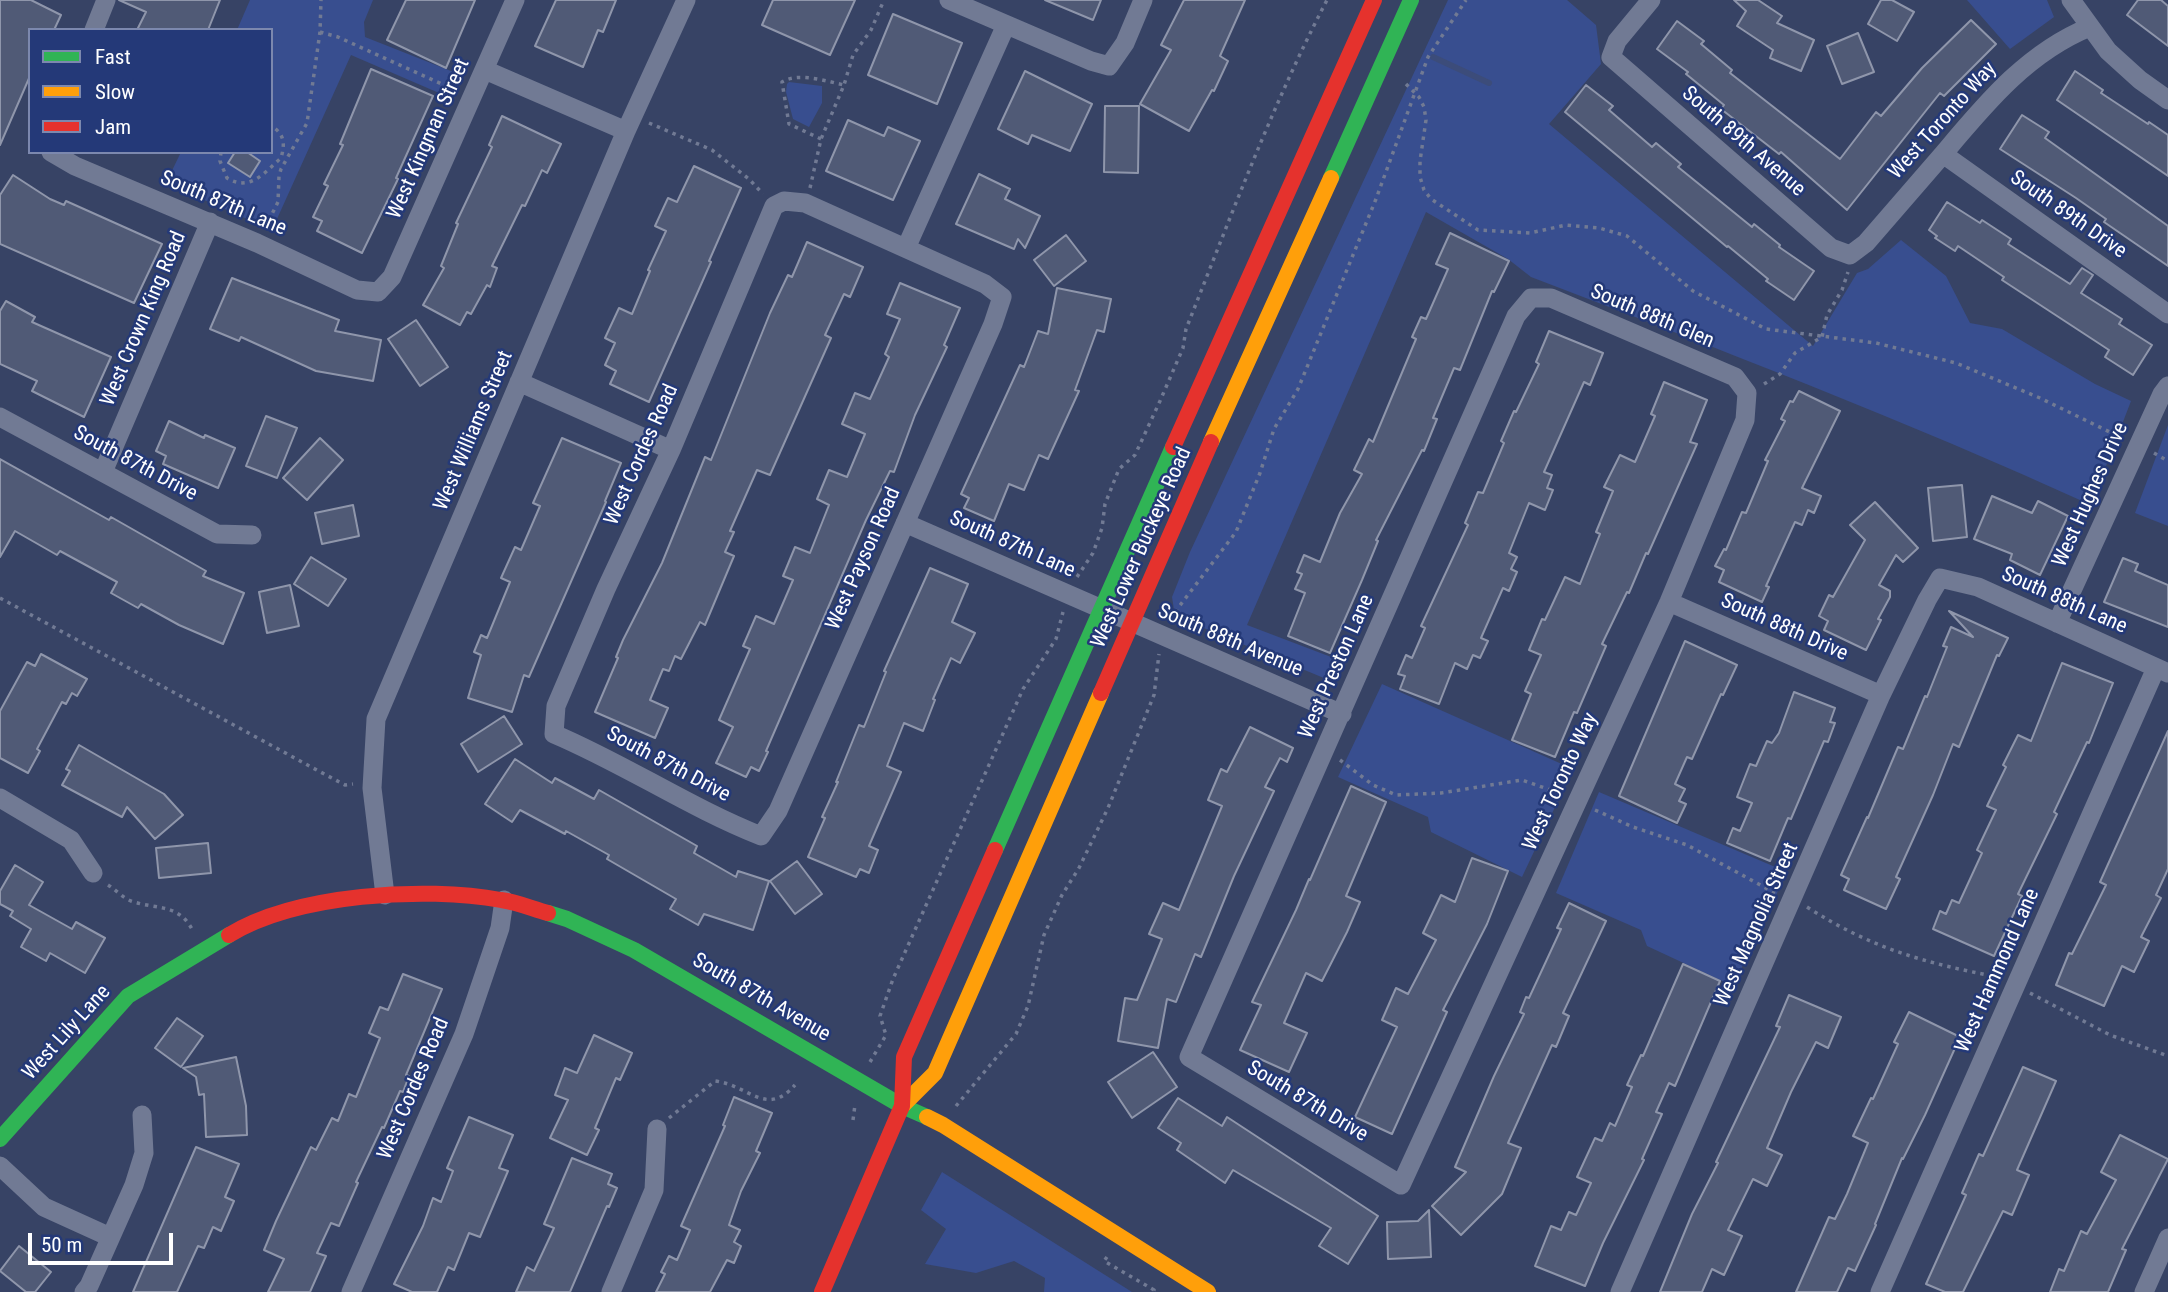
<!DOCTYPE html>
<html>
<head>
<meta charset="utf-8">
<style>
	body { margin:0 }
	#map { position:relative; width:2168px; height:1292px; overflow:hidden; background:#374365; font-family:"Roboto Condensed",sans-serif }
	canvas { display:block }
	.legend { position:absolute; left:28px; top:28px; width:245px; height:126px; box-sizing:border-box; background:#243978; border:2px solid #7c88ae; margin:0; padding:9px 12px; list-style:none; font-size:21px; color:#fff }
	.legend li { display:flex; align-items:center; gap:14px; height:35px }
	.legend b { width:35px; border:2px solid #7c88ae }
	.scale { position:absolute; left:28px; top:1233px; width:145px; height:32px; box-sizing:border-box; border:4px solid #fff; border-top:0; padding-left:9px; font-size:21px; line-height:24px; white-space:nowrap; color:#fff; -webkit-text-stroke:5px #243978; paint-order:stroke }
</style>
</head>
<body>
<div id="map">
<canvas width="2168" height="1292"></canvas>
<ul class="legend">
<li><b style="height:9px;background:#30b455"></b>Fast</li>
<li><b style="height:9px;background:#ff9f0a"></b>Slow</li>
<li><b style="height:9px;background:#e5322d"></b>Jam</li>
</ul>
<div class="scale">50 m</div>
</div>
<script>
const g = document.querySelector('canvas').getContext('2d');
g.lineJoin = 'round';
function fillPath(path, color) { g.fillStyle = color; g.fill(path, 'evenodd'); }
function stroke(path, color, width, dash) { g.strokeStyle = color; g.lineWidth = width; g.lineCap = dash ? 'butt' : 'round'; g.setLineDash(dash || []); g.stroke(path); }
function label(font, color, halo, rows, align = 'center') {
  g.font = font + ' "Roboto Condensed",sans-serif'; g.lineWidth = 5; g.setLineDash([]); g.textBaseline = 'middle'; g.strokeStyle = halo; g.fillStyle = color; for (const [text, x, y, turn = 0] of rows) {
    g.save(); g.translate(x, y); g.rotate((+turn || 0) * Math.PI / 180); g.textAlign = isNaN(turn) ? turn : align; if (halo) g.strokeText(text, 0, 0); g.fillText(text, 0, 0); g.restore();
  }
}
const green = new Path2D(`
	M250,0H373L364,22L365,37L456,73L446,96L351,55L272,230L166,183L181,152H271V30H237Z
	M1448,0H1567L1596,25L1601,64L1549,124L1813,346L1857,273L1868,269L1901,240L1946,276L1970,323L2002,329L2095,384L2131,401L2091,505C1907,421 1719,349 1531,277L1508,259L1426,212L1247,625L1339,660L1331,681L1175,616L1172,597L1190,552Z
	M1967,0H2047L2054,17L2010,49Z
	M789,82L822,86V103L809,127L793,119L786,92L787,84Z
	M2168,425V526L2135,513Z
	M1382,684L1573,769L1522,877L1431,832L1428,817L1338,777Z
	M1599,792L1787,872L1733,986L1647,946L1641,930L1556,893Z
	M942,1172L1132,1292H1044L1045,1278L1014,1261L976,1273L925,1264L946,1229L921,1210Z`);
const stream = new Path2D(`
	M1433,57L1489,83`);
const building = new Path2D(`
	M0,0H31L61,15L54,30H30V76L0,145Z
	M119,0H220L208,30H137L146,12Z
	M406,0H475L446,68L387,40Z
	M556,0H616L603,32L598,30L583,67L535,46Z
	M773,0H855L830,55L762,25Z
	M1045,0H1101L1093,20Z
	M1184,0H1245L1220,56L1228,61L1214,91L1212,90L1189,131L1140,104L1171,50L1161,45Z
	M1734,0H1758L1782,16L1777,23L1814,40L1801,71L1770,58L1773,50L1737,26L1746,11Z
	M1881,0H1892L1914,12L1897,41L1868,24Z
	M2138,0H2161L2168,6V46L2127,15Z
	M893,14L962,43L937,104L868,75Z
	M1971,20L1996,44L1944,96L1940,93L1847,210L1781,152L1779,154L1721,109L1724,105L1686,74L1688,72L1657,49L1677,21L1704,41L1701,44L1732,70L1730,73L1840,159L1876,112L1881,116L1922,68Z
	M1858,33L1874,72L1842,84L1827,46Z
	M371,69L433,96L396,178L398,179L362,253L317,231L322,221L313,217L328,186L324,184L343,145L340,144Z
	M1025,71L1092,104L1070,151L1032,135L1028,144L998,129Z
	M2075,71L2103,90L2101,93L2148,124L2149,122L2168,135V176L2057,100Z
	M1586,85L1613,106L1609,110L1652,147L1656,143L1681,164L1678,167L1752,227L1754,224L1780,245L1779,247L1814,271L1794,300L1766,281L1768,279L1728,246L1727,247L1565,112Z
	M1105,106H1139L1138,173L1104,172Z
	M2022,115L2049,132L2045,138L2168,226V266L2104,222L2106,219L2076,198L2000,149Z
	M502,116L561,144L547,173L542,170L525,206L522,205L492,266L497,268L490,287L487,285L471,314L467,312L460,325L423,305L444,268L441,266L458,224L456,223L492,147L489,145Z
	M848,120L884,136L888,127L920,141L893,200L826,171Z
	M235,152H247L260,161L250,177L228,163Z
	M694,166L741,188L709,261L711,262L649,402L610,384L616,371L605,365L615,343L605,338L619,308L632,314L650,271L648,270L666,231L655,226L668,198L677,202Z
	M979,174L1010,189L1005,199L1040,216L1025,248L1018,239L1014,249L956,224Z
	M13,175L50,199L64,205L66,201L162,244L134,303L0,244V195Z
	M1947,202L1980,223L1982,220L2011,239L2008,244L2070,284L2082,268L2093,275L2081,293L2122,319L2119,324L2152,345L2133,375L2105,357L2109,350L2002,280L2004,277L1958,246L1955,251L1935,238L1937,236L1929,230Z
	M1450,233L1509,261L1494,292L1492,291L1460,370L1454,368L1433,418L1437,419L1424,451L1422,450L1376,540L1378,541L1362,580L1330,653L1288,636L1305,593L1295,589L1302,574L1297,572L1304,555L1320,562L1340,513L1362,474L1354,470L1369,439L1373,442L1416,339L1412,337L1421,317L1426,319L1448,269L1436,264Z
	M1066,235L1086,261L1054,286L1034,260Z
	M807,242L863,267L850,297L844,294L825,335L831,338L770,475L757,470L730,531L734,532L725,552L734,556L705,625L700,622L681,659L675,656L669,671L663,669L650,700L668,708L655,738L595,712L618,658L616,657L623,640L662,563L705,457L711,460L770,313L788,275L792,277Z
	M232,278L339,320L335,331L381,340L373,381L316,371L241,337L239,341L210,329Z
	M900,283L960,308L944,345L947,347L915,415L894,472L890,471L866,520L766,751L768,752L759,771L751,767L746,777L716,763L733,727L719,720L750,649L743,646L756,616L774,624L793,580L783,576L795,547L810,553L829,505L817,499L829,470L847,477L865,434L842,424L855,393L870,399L889,357L885,354L900,319L887,314Z
	M1057,288L1111,299L1104,332L1097,330L1075,390L1079,391L1048,459L1039,455L1024,490L1009,484L994,521L964,508L969,498L961,494L1020,365L1024,367L1038,331L1048,334Z
	M6,301L35,317L32,322L111,357L84,417L32,391L37,381L0,364V311Z
	M416,320L448,367L420,386L388,339Z
	M1549,331L1603,353L1590,385L1584,382L1544,472L1552,475L1547,488L1553,490L1545,510L1529,503L1509,553L1517,557L1511,569L1517,572L1509,591L1503,588L1481,638L1488,641L1480,658L1473,655L1467,669L1455,663L1439,704L1400,689L1405,676L1398,674L1406,655L1412,658L1425,628L1421,626L1468,525L1465,523L1478,492L1483,493L1504,443L1501,441L1514,411L1516,412L1539,364L1536,362Z
	M1664,382L1707,400L1690,442L1697,444L1648,554L1646,553L1629,593L1627,592L1602,644L1606,646L1577,713L1574,712L1555,757L1512,740L1531,694L1525,691L1541,655L1529,650L1542,619L1545,620L1565,577L1580,584L1600,534L1596,532L1613,491L1604,487L1620,455L1635,462L1655,416L1651,414Z
	M1799,391L1840,411L1802,488L1821,496L1814,513L1808,510L1802,525L1795,522L1766,586L1769,587L1762,602L1719,582L1724,570L1715,566L1724,549L1726,550L1742,512L1746,513L1768,461L1765,460L1785,421L1781,419L1790,401L1793,402Z
	M266,416L297,428L277,478L246,466Z
	M169,421L204,438L205,435L235,448L218,488L163,464L166,456L156,451Z
	M320,438L343,460L307,500L283,478Z
	M562,438L621,463L605,501L606,502L529,677L524,675L512,712L468,698L481,655L474,652L481,635L487,638L510,582L501,578L515,547L521,550L540,506L533,503Z
	M0,459L109,520L111,517L206,571L203,576L244,593L223,644L179,625L141,604L138,608L111,593L117,582L60,551L57,555L15,531L0,557Z
	M1962,485L1967,537L1933,541L1928,488Z
	M1992,496L2032,513L2038,501L2068,516L2040,575L2010,560L2012,554L1974,539Z
	M1875,502L1918,548L1903,562L1896,555L1879,585L1890,591V597L1878,619L1881,620L1866,650L1824,630L1828,621L1819,616L1829,595L1833,597L1865,540L1850,525Z
	M353,505L359,536L322,544L315,513Z
	M311,557L346,579L328,606L294,584Z
	M2123,558L2138,564L2135,571L2168,585V627L2104,602Z
	M930,568L968,584L952,622L975,633L960,663L951,658L933,699L935,700L923,731L904,723L887,766L901,772L869,846L878,850L869,873L860,869L856,877L808,857L825,818L822,817L838,782H836L859,725L864,727L886,672L884,671Z
	M290,585L299,626L267,633L259,592Z
	M1949,611L2008,638L1999,656L1997,655L1959,747L1953,744L1933,795L1896,877L1900,879L1886,909L1844,890L1849,879L1841,875L1867,817L1868,818L1898,747L1903,749L1925,696L1927,697L1947,647L1943,646L1951,627L1973,637Z
	M1685,641L1737,665L1723,695L1721,694L1692,759L1687,757L1675,784L1685,789L1679,801L1686,804L1677,823L1619,796Z
	M41,654L87,679L77,696L72,693L66,704L62,702L37,749L40,751L28,773L0,758V711L27,662L35,666Z
	M2062,663L2113,683L2089,743L2087,742L2054,812L2057,814L2018,894L2022,896L1994,956L1933,929L1940,911L1946,914L1952,900L1959,903L1982,853L1977,850L1996,810L1987,806L2006,767L2003,765L2018,735L2031,741Z
	M1794,692L1835,708L1830,722L1835,723L1828,742L1824,741L1791,819L1788,818L1770,861L1727,843L1733,828L1740,831L1752,803L1737,797L1750,764L1756,766L1767,741L1772,743L1779,733Z
	M504,716L522,744L478,772L461,744Z
	M1250,727L1293,748L1287,762L1280,758L1265,787L1274,791L1234,876L1201,957L1195,954L1176,1002L1167,999L1158,1048L1118,1041L1125,998L1137,1000L1162,939L1149,934L1163,903L1179,910L1222,806L1208,800L1221,769L1227,772Z
	M2168,731V869L2156,895L2161,898L2141,937L2149,941L2134,972L2122,966L2104,1006L2056,985L2069,953L2072,954L2106,885L2100,882Z
	M79,745L164,794L183,815L155,839L127,807L122,817L62,785L70,771L66,769Z
	M515,759L552,783L555,778L594,799L599,790L697,846L694,853L736,877L738,871L769,881L753,930L704,914L698,925L670,909L676,899L607,859L609,855L566,831L565,834L520,810L512,822L485,804Z
	M1351,786L1386,802L1346,896L1360,902L1347,932L1322,981L1306,973L1284,1023L1307,1033L1289,1072L1240,1050L1261,1005L1252,1002L1296,910L1309,879L1310,880Z
	M208,843L211,873L159,878L156,848Z
	M1472,858L1508,871L1487,924L1443,1010L1447,1012L1392,1134L1355,1117L1397,1027L1382,1020L1396,988L1408,994L1436,940L1423,933L1441,895L1455,902Z
	M797,861L822,894L795,914L770,881Z
	M15,865L43,882L29,905L72,929L76,922L105,938L85,973L50,953L46,961L21,947L31,929L10,916L13,911L0,904V891Z
	M1569,903L1606,921L1563,1013L1569,1016L1556,1047L1552,1045L1508,1143L1521,1148L1502,1194L1461,1235L1432,1206L1466,1172L1455,1167L1494,1076L1524,1014L1520,1012L1526,997L1529,998L1561,929L1557,928Z
	M1683,964L1720,981L1675,1086L1669,1083L1656,1112L1662,1114L1642,1159L1644,1160L1603,1243L1585,1286L1535,1266L1551,1226L1561,1230L1569,1212L1576,1215L1591,1183L1577,1177L1595,1138L1602,1141L1610,1123L1615,1126L1632,1087L1627,1085L1641,1055L1643,1056Z
	M403,974L442,989L406,1075L409,1076L403,1092L400,1091L384,1128L382,1127L356,1182L358,1183L339,1226L331,1223L317,1253L326,1256L310,1292H268L284,1259L264,1250L276,1221L311,1147L316,1150L332,1118L338,1121L349,1094L356,1097L380,1038L369,1033L380,1007L388,1010Z
	M1789,995L1841,1017L1828,1048L1816,1042L1791,1092L1767,1148L1782,1155L1767,1186L1753,1179L1728,1230L1742,1236L1724,1275L1712,1269L1702,1292H1660L1692,1214L1718,1163L1716,1162L1780,1027L1776,1026Z
	M1909,1012L1960,1037L1925,1115L1903,1159L1902,1158L1875,1224L1876,1225L1855,1271L1848,1268L1837,1292H1796L1829,1217L1835,1219L1847,1194L1868,1143L1853,1136L1871,1098L1873,1099L1898,1044L1894,1042Z
	M177,1018L203,1036L181,1067L155,1048Z
	M594,1035L632,1053L620,1080L616,1078L595,1128L599,1130L587,1155L550,1138L568,1100L555,1095L565,1068L577,1073Z
	M1153,1052L1177,1087L1132,1118L1108,1082Z
	M236,1057L246,1106L247,1135L206,1137L204,1094L199,1095L196,1077L183,1068Z
	M2023,1067L2056,1081L2017,1170L2029,1175L2012,1215L2003,1211L1963,1292H1945L1926,1284L1966,1195L1962,1193L1979,1154L1983,1156Z
	M734,1097L772,1113L756,1151L760,1153L741,1191L729,1225L740,1230L734,1242L741,1246L734,1263L727,1260L710,1292H656L665,1274L661,1272L669,1256L677,1260L690,1230L681,1226L725,1126L723,1125Z
	M1178,1098L1222,1126L1227,1117L1378,1216L1348,1264L1319,1246L1331,1228L1233,1170L1225,1183L1177,1150L1181,1143L1158,1128Z
	M469,1117L513,1135L499,1168L508,1171L480,1237L469,1233L454,1270L448,1267L437,1292H412L394,1284L423,1226L433,1198L441,1202L453,1171L447,1168Z
	M2120,1135L2168,1159L2122,1249L2126,1250L2108,1292H2050L2059,1269L2064,1271L2081,1231L2087,1234L2116,1180L2101,1172Z
	M196,1147L239,1164L225,1197L234,1201L221,1231L213,1227L204,1248L198,1246L177,1292H133Z
	M572,1158L612,1174L608,1184L617,1188L609,1207L607,1206L570,1292H516L527,1267L534,1271L554,1228L544,1224Z
	M1429,1210L1431,1257L1388,1259L1387,1222L1418,1221Z
	M19,1246L51,1272L35,1292H26L0,1271Z`);
const path = new Path2D(`
	M320,32L338,37L457,91
	M1406,84L1419,97L1424,107L1426,120L1420,161V177L1424,190L1431,199L1478,230L1530,233L1566,225L1599,228L1627,236L1693,291L1766,329L1876,343L1956,363L2040,398L2122,438
	M649,123L712,150L749,179L763,194
	M821,139L789,124L782,82C798,72 826,81 844,85
	M221,152L220,161L227,178C250,192 264,173 281,158C285,144 285,134 271,126
	M810,188L821,139L844,85L853,55L871,30L884,0
	M265,228L278,202L279,176L281,169L307,123L320,32L321,0
	M1764,384L1780,374L1795,353L1822,337L1827,315L1842,290L1848,272
	M2154,453L2168,461
	M1077,577L1093,553L1102,528L1105,504L1119,469L1135,455L1160,401L1183,348L1186,329C1230,219 1272,105 1327,0
	M0,598L313,768L345,785L353,784
	M1172,620L1178,608L1236,532L1260,473L1274,429L1298,389L1376,199L1428,57L1466,0
	M1340,760L1373,785L1396,795L1441,793L1522,780L1559,793
	M1595,810L1633,827L1687,845L1775,893
	M108,885C116,890 123,898 131,901C157,910 179,903 193,931
	M1807,907C1871,948 1924,963 1998,977
	M2030,993L2110,1035L2168,1056
	M870,1062L886,1035L880,1016L893,979L1023,689L1056,639L1063,612
	M956,1106L1016,1034L1028,1006L1044,935L1062,895L1079,868L1108,808L1154,695L1159,654
	M669,1118L715,1081C749,1085 766,1118 795,1085
	M853,1120L855,1105
	M1107,1257L1104,1261L1154,1290L1152,1292`);
const street = new Path2D(`
	M949,0L1091,61L1109,66L1125,43L1143,0
	M1651,0L1617,41L1611,57L1831,248L1850,255L1866,243C1892,213 1918,183 1944,153C1986,103 2028,52 2090,27
	M2071,0L2108,51L2140,80L2168,100
	M94,30L106,0
	M485,70L626,131
	M51,152L75,166L257,243L357,290L378,292L392,277L515,0
	M1943,154L2168,314
	M784,201L805,203L985,284L1002,297L993,324L778,811L761,836C690,808 625,764 554,734L556,706L606,589L671,450L774,206Z
	M906,248L1006,25
	M1531,298H1551L1735,377L1747,393L1745,420L1669,602L1401,1185L1189,1057L1516,316Z
	M519,382L671,450
	M0,417L217,534L252,535
	M103,472L210,222
	M905,523L1342,714
	M1669,602L1881,695
	M2057,623L2162,394L2168,386
	M0,798L71,840L93,873
	M385,895L372,788L376,719L626,131L686,0
	M0,1166L44,1207L110,1237
	M84,1292L89,1286L134,1185L144,1153L142,1115
	M351,1292L464,1034L500,928L504,900
	M611,1292L654,1190L657,1129
	M1620,1292L1881,695L1927,600L1940,578L1978,587L2168,673
	M1880,1292L2156,668
	M2144,1292L2168,1238`);
const fast = new Path2D(`
	M1331,178L1411,0
	M995,850L1173,447
	M548,913L567,919L634,950L902,1106L927,1117
	M0,1139L128,996L229,935`);
const slow = new Path2D(`
	M1211,442L1331,178
	M902,1106L935,1073L1101,693
	M927,1117L943,1125L1208,1292`);
const jam = new Path2D(`
	M1173,447L1374,0
	M1101,693L1211,442
	M229,935C296,894 425,886 501,900C517,902 533,909 548,913
	M822,1292L902,1106L904,1057L995,850`);
const streetNames = [
	["West Toronto Way",1943,121,-48],
	["West Kingman Street",429,139,-66],
	["South 89th Avenue",1743,142,41],
	["South 87th Lane",223,204,23],
	["South 89th Drive",2068,215,35],
	["South 88th Glen",1652,317,23],
	["West Crown King Road",144,319,-67],
	["West Williams Street",474,431,-67],
	["West Cordes Road",642,455,-66],
	["South 87th Drive",135,464,28],
	["West Hughes Drive",2091,495,-66],
	["South 87th Lane",1012,545,24],
	["West Lower Buckeye Road",1142,548,-66],
	["West Payson Road",864,559,-66],
	["South 88th Lane",2064,601,24],
	["South 88th Drive",1784,628,24],
	["South 88th Avenue",1230,641,23],
	["West Preston Lane",1337,667,-66],
	["South 87th Drive",668,765,28],
	["West Toronto Way",1561,782,-65],
	["West Magnolia Street",1757,925,-66],
	["West Hammond Lane",1998,971,-66],
	["South 87th Avenue",761,998,30],
	["West Lily Lane",67,1033,-48],
	["West Cordes Road",414,1089,-67],
	["South 87th Drive",1307,1102,31]
];
fillPath(green, '#384e8f');
stroke(stream, '#3c4c7a', 6);
fillPath(building, '#505a76');
stroke(building, '#8f96ab', 2);
stroke(path, '#717a94', 3.5, [3.5, 5]);
stroke(street, '#717a94', 19);
stroke(fast, '#30b455', 16);
stroke(slow, '#ff9f0a', 16);
stroke(jam, '#e5322d', 16);
label('21px', '#fff', '#243978', streetNames);
</script>
</body>
</html>
